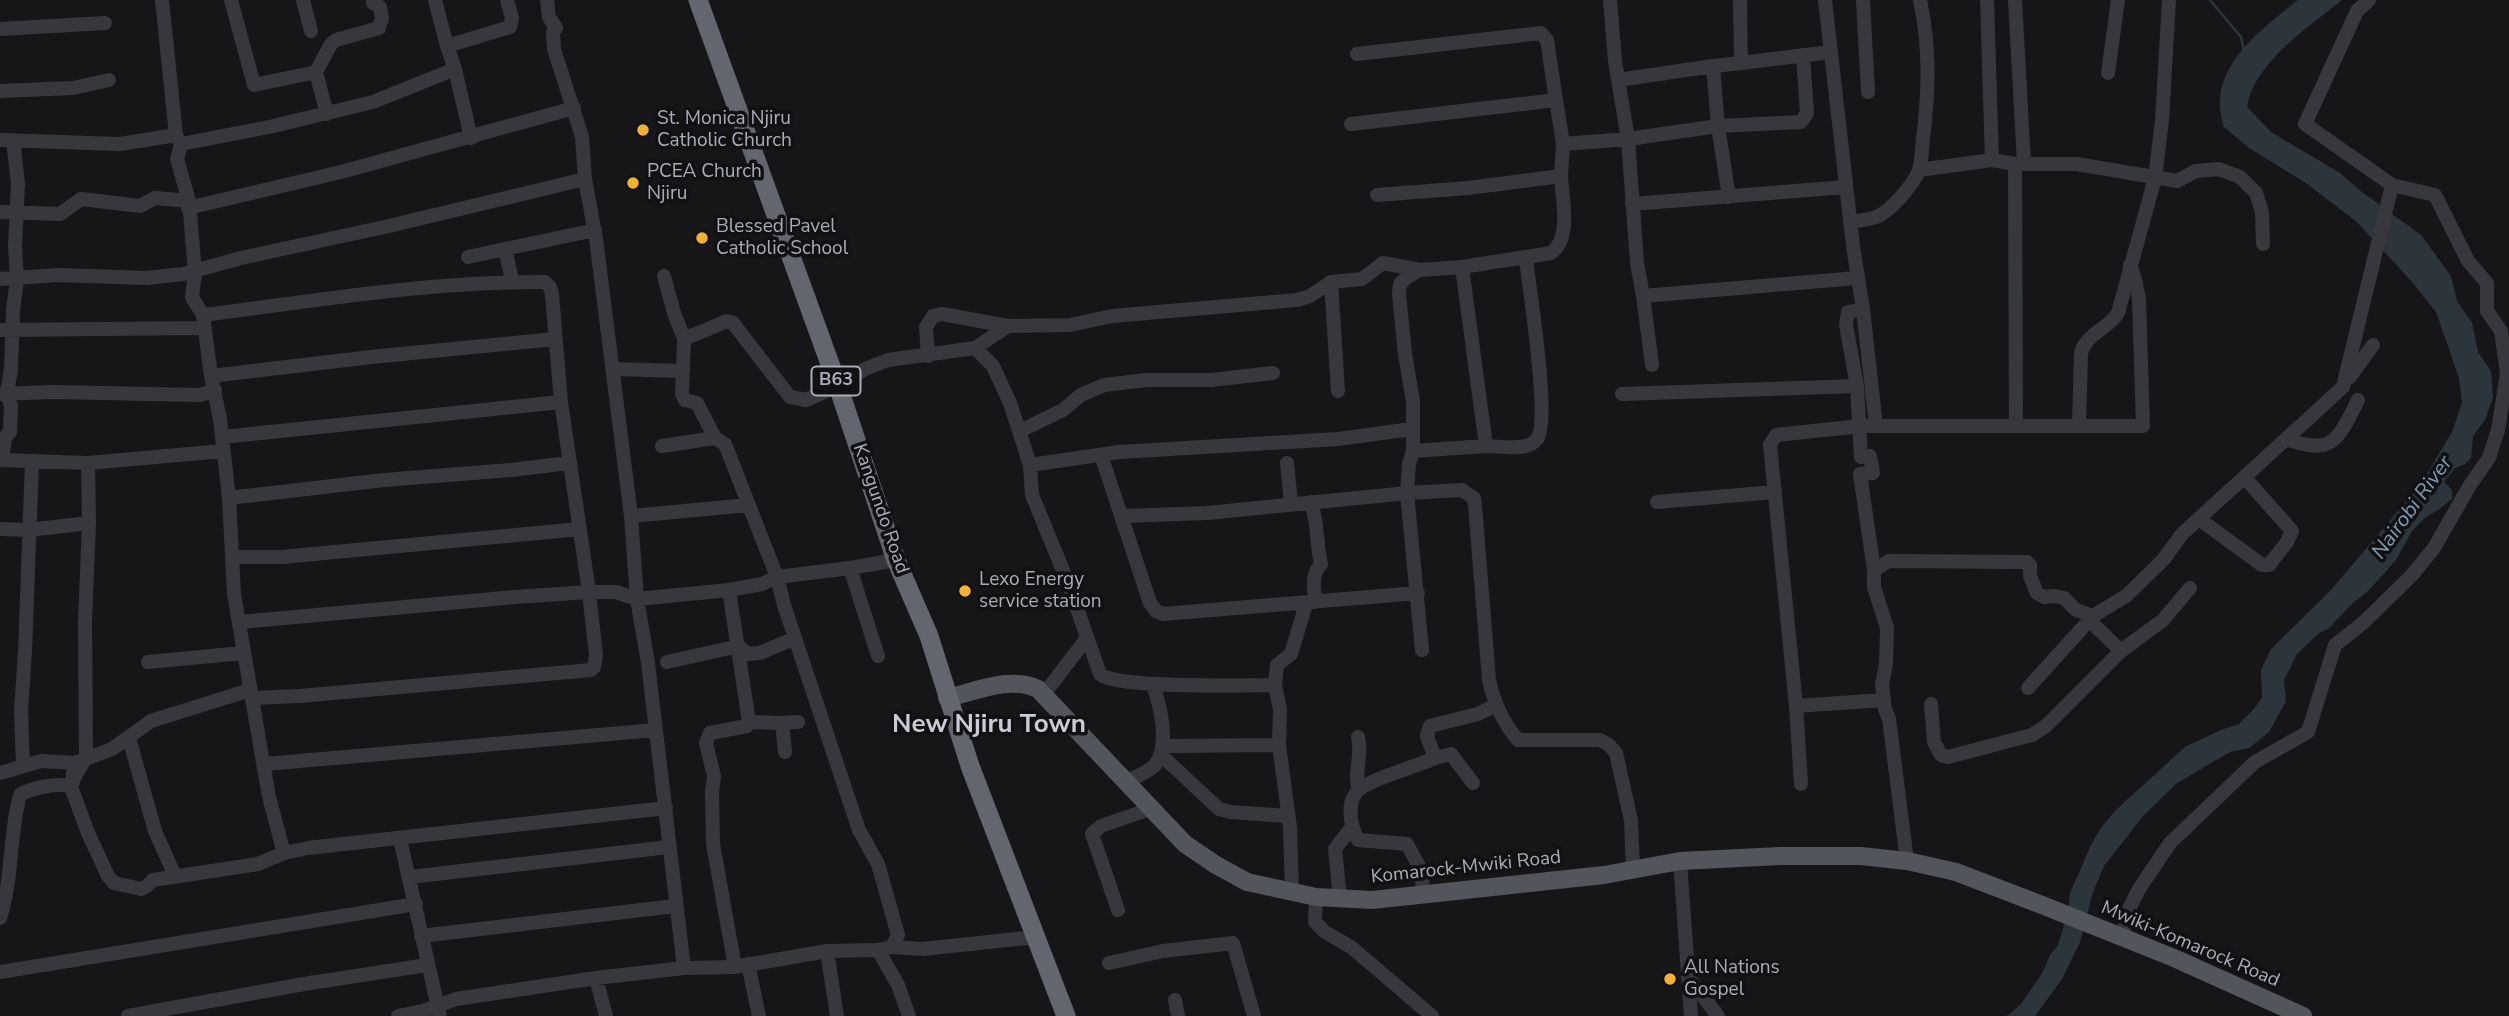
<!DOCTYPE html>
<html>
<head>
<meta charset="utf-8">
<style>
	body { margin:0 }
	canvas { display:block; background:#161618 }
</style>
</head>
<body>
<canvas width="2509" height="1016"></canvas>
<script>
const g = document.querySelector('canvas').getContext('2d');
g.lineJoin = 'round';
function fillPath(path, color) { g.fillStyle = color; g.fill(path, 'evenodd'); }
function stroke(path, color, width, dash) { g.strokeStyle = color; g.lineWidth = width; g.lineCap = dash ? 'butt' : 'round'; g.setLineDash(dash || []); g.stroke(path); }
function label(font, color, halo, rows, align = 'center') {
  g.font = font + ' "Nunito Sans",sans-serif'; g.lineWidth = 7; g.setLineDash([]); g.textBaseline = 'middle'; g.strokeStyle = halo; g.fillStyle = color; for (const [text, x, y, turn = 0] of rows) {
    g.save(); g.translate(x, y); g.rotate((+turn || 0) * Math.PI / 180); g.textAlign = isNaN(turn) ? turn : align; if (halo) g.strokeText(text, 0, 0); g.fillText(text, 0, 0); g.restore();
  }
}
const water = new Path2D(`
	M2298,0H2342C2309,27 2254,62 2247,107L2271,132L2340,173L2362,192L2421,235L2451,276L2457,301L2472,323L2478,352L2491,371L2493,397L2485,420L2473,436L2471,458L2465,464L2455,468L2444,482L2452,490V499L2438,510L2425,518L2412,531L2396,560L2368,591L2353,603L2328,629L2319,633L2297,654L2284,680L2286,701L2269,732L2249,748L2230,752L2177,783L2144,815L2104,866L2093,892L2080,942L2062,979L2035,1016H2007L2021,1004L2043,972L2050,955L2058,945L2068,912L2070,893L2091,845L2100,829L2115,811L2185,747L2221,730L2239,724L2255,708L2262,697L2261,670L2271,649L2330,591L2421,484L2452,432L2462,403L2459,378L2436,312L2412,282L2357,222L2306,183L2249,148L2223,126C2222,118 2219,108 2220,99C2223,56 2267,25 2298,0Z`);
const stream = new Path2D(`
	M2210,0L2241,37L2244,51`);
const minor = new Path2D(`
	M162,0L176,135L181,144L177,159L189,201L195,272L192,297L203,315L211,376L220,419L229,498L234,594L269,797L284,853
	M231,0L254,85L316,72
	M303,0L311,31
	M435,0L447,46
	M547,0L549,17L556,28L553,32L554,49L582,137L585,179L596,239L631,516L637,599L648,663L684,968
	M1610,0L1615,61L1628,139L1637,263L1643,296L1857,278
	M1825,0L1853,246L1863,309L1848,312L1846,325L1857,386L1861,457L1870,456L1873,473L1860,474L1874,570V587L1887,628L1886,664L1882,684L1885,709L1889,719L1907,861
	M1863,0L1868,92
	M1987,0L1992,160
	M2015,0L2024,163
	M0,29L105,23
	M1357,54L1541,33L1547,40L1556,100
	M1741,63L1831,52
	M2108,73L2118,0
	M1618,80L1713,66
	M0,91L73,88L109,80
	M327,114L316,72L331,44L336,40L379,28L382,18L380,7L373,3V0
	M1351,124L1556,100L1563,144L1561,176L1468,188L1377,195
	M471,138L455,69L447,46L510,27L512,18L507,0
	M0,140L120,144L176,135
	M181,144L269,127L373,102L455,69
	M1563,144L1628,139L1718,126L1801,122L1807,113L1803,55
	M2015,164H2077L2177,181L2196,171L2219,169L2240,177L2256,193L2262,212L2263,244
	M1919,170L1992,160L2015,164L2016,425
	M1729,197L1718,126L1713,66L1741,63L1740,0
	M1632,204L1846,187
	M188,208L341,172L574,108
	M0,212L60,214L81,199L140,206L155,198L189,201
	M1850,222C1858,221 1868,220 1876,217C1890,212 1914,184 1919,170C1922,161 1922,148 1923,138C1929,91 1930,47 1920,0
	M468,257L505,249
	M664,276L674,313L684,339L682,394L685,400L697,403L715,438L725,444L777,577L784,605L859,830L878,864L898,935L892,947
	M0,279L58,275L147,278L183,274L241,258L389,226L585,179
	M512,280L505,249L595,230
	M1331,282L1338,391
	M1643,296L1652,365
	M1863,309L1876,426
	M203,315C316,301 431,281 545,282L550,287L552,294L561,402L589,592L596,656L594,667L591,670L300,696L252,698
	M0,330L205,328
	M684,339L727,321L733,323L790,397L806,400L838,386L865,369L888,360L975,348
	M928,356L926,327L933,316L942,314L1008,326
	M612,369L682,371
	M211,376L371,357L555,339
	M2350,377L2373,345
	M0,394L53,392L200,395L215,390
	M1622,394L1857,386
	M2079,426L2081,353C2086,334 2108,329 2118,313L2155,178L2162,120L2169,0
	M1020,431L1063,410L1081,395L1104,385L1146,380H1212L1273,373
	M222,437L561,402
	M2286,439C2333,456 2338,440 2358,400
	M662,446L715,438
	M1486,446C1501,446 1528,452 1537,439C1551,420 1529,288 1526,258
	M1413,451L1486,446L1462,267
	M1101,455L1150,603L1156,611L1163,614L1418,593
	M0,460L88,463L223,451
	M2,460L5,437L10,432L11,406L7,393L11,369L13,310L17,280L15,246L18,184L13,140
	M1287,463L1291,503
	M1030,465L1119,452L1338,439L1412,429
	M229,498L384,480L511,470L569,463
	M1311,502C1318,522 1316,543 1321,564C1311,575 1314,588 1315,602
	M1657,502L1775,492
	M631,516L749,505
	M1123,516L1207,513L1407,493L1409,464L1413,451V401L1405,354L1399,294L1400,284L1406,278L1420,270L1462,267L1551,253C1572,238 1562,199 1561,176
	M2199,519L2262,565H2269L2287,542L2292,531L2245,478
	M0,529L29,530L89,523
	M233,557H282L580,529
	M850,568L878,656
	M1874,570L1889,561L2027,562L2030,565V576L2037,593L2044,597L2055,596L2064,598L2076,610L2093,616
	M729,590L749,722L747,726L710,733L706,743L714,776L712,793L713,844L735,967
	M2089,620L2121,651
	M240,622L515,597L589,592H616L637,599L729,590L762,584L777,577L850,568L896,560
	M1422,650L1407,493L1462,490L1474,498L1475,505L1489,680C1494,702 1503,723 1518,740H1600L1609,745L1616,753L1631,820L1633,871
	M148,662L243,653
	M667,662L739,646L747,654L760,653L795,638
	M1275,685C1244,685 1118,689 1100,674L1067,580L1032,495L1030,465L1010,403L993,366L975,348L1008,326L1070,325L1112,316L1297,300L1310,296L1331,282L1362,279L1383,263L1420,270
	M2028,688L2093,616L2126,596L2163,560L2182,534L2343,387L2392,185
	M1044,694L1087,638
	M1931,704L1934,742L1941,755L1948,757L2032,735L2046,726L2121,651L2163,620L2190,588
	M1796,706L1770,445L1776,435L1861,426H2143L2139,299L2135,279L2130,265
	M749,722L782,723L785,752
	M782,723L798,722
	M1358,737C1363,755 1353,773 1359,790
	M129,738L155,831L175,876
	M1162,746L1279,745
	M1160,754L1219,809L1230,812L1287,816
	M1435,758L1451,754L1473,783
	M75,763L71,787L88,833L108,876L114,883L141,889L147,886L153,880L258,864L284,853L308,848L666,808
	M265,764L656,730
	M23,766L21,711L25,651L32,461
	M0,773L41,761L75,763L112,749L151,721L250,690
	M1125,782C1133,778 1147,773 1154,766C1171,748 1160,705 1153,685
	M1801,784L1796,706L1884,700
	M400,839L440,1016
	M1680,861L1691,1016
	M410,877L669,847
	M1292,893L1290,827L1279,745L1280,709L1275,685L1277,665L1291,654L1306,604
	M1424,894L1420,868L1407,844L1358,840C1350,825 1345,800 1361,788C1377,777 1415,767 1435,758L1427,736L1430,726L1478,714L1496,705
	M1316,897L1315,922L1325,932L1351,947L1432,1016
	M1340,898L1335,849L1351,828
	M1118,910L1092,834L1101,826L1150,809
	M0,918C13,878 9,835 20,795C31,788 59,782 71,787L74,778L86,757L85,622L89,523L88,463
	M421,936L675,906
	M2122,938L2128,911L2139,889L2170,843L2255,762L2308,732L2335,645L2363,623L2412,575L2434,548L2470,485L2489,458L2498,430L2507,373L2501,331L2487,311V283L2468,261L2435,195L2392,185L2305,124L2357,11L2369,0
	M878,950L898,985L909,1016
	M827,951L837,1016
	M1109,963L1163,951L1233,943L1254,1016
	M748,964L759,1016
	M0,972L416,904
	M1688,977L1718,1016
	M596,978L606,1016
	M1175,1000L1178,1016
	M128,1016L304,984L427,965
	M398,1016L423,1011L456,999L596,978L684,968L735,967L827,951L878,950L892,947L922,949L1036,937`);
const major = new Path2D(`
	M947,698C974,692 1011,675 1038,689L1185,844L1216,865L1247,882L1316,897L1372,900L1604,875L1680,861L1780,856H1861L1907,861L1956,872L2042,905L2174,958L2303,1016`);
const highway = new Path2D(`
	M698,0L838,386L896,560L929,636L970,766L1066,1016`);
const markers = [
	[643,130,7,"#f2b134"],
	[633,183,7,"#f2b134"],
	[702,238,7,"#f2b134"],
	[965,591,7,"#f2b134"],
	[1670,979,7,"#f2b134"]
];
const shields = [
	[836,381,49]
];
const shieldNames = [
	["B63",836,381]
];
const poiNames = [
	["St. Monica Njiru",657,119],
	["Catholic Church",657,141],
	["PCEA Church",647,172],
	["Njiru",647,194],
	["Blessed Pavel",716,227],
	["Catholic School",716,249],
	["Lexo Energy",979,580],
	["service station",979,602],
	["All Nations",1684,968],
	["Gospel",1684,990]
];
const streetNames = [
	["Kangundo Road",880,509,71],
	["Komarock-Mwiki Road",1466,868,-6],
	["Mwiki-Komarock Road",2190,945,23]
];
const waterNames = [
	["Nairobi River",2413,508,-54]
];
const districtNames = [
	["New Njiru Town",989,726]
];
fillPath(water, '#2c353c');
stroke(stream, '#2c353c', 2.5);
stroke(minor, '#37383d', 14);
stroke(major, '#53555c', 18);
stroke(highway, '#63666e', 19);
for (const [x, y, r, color] of markers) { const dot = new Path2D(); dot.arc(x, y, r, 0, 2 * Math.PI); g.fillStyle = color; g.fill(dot); stroke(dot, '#111113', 2.5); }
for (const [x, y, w] of shields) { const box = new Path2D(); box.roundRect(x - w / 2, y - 14.5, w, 29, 5); g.fillStyle = '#111113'; g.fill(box); stroke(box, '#a8adb8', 2); }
label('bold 18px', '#a8adb8', null, shieldNames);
label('19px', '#a8adb8', '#111113', poiNames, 'left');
label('19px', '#a8adb8', '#111113', streetNames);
label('italic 21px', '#7f9bb3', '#111113', waterNames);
label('bold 26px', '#c9ccd4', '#111113', districtNames);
</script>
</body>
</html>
